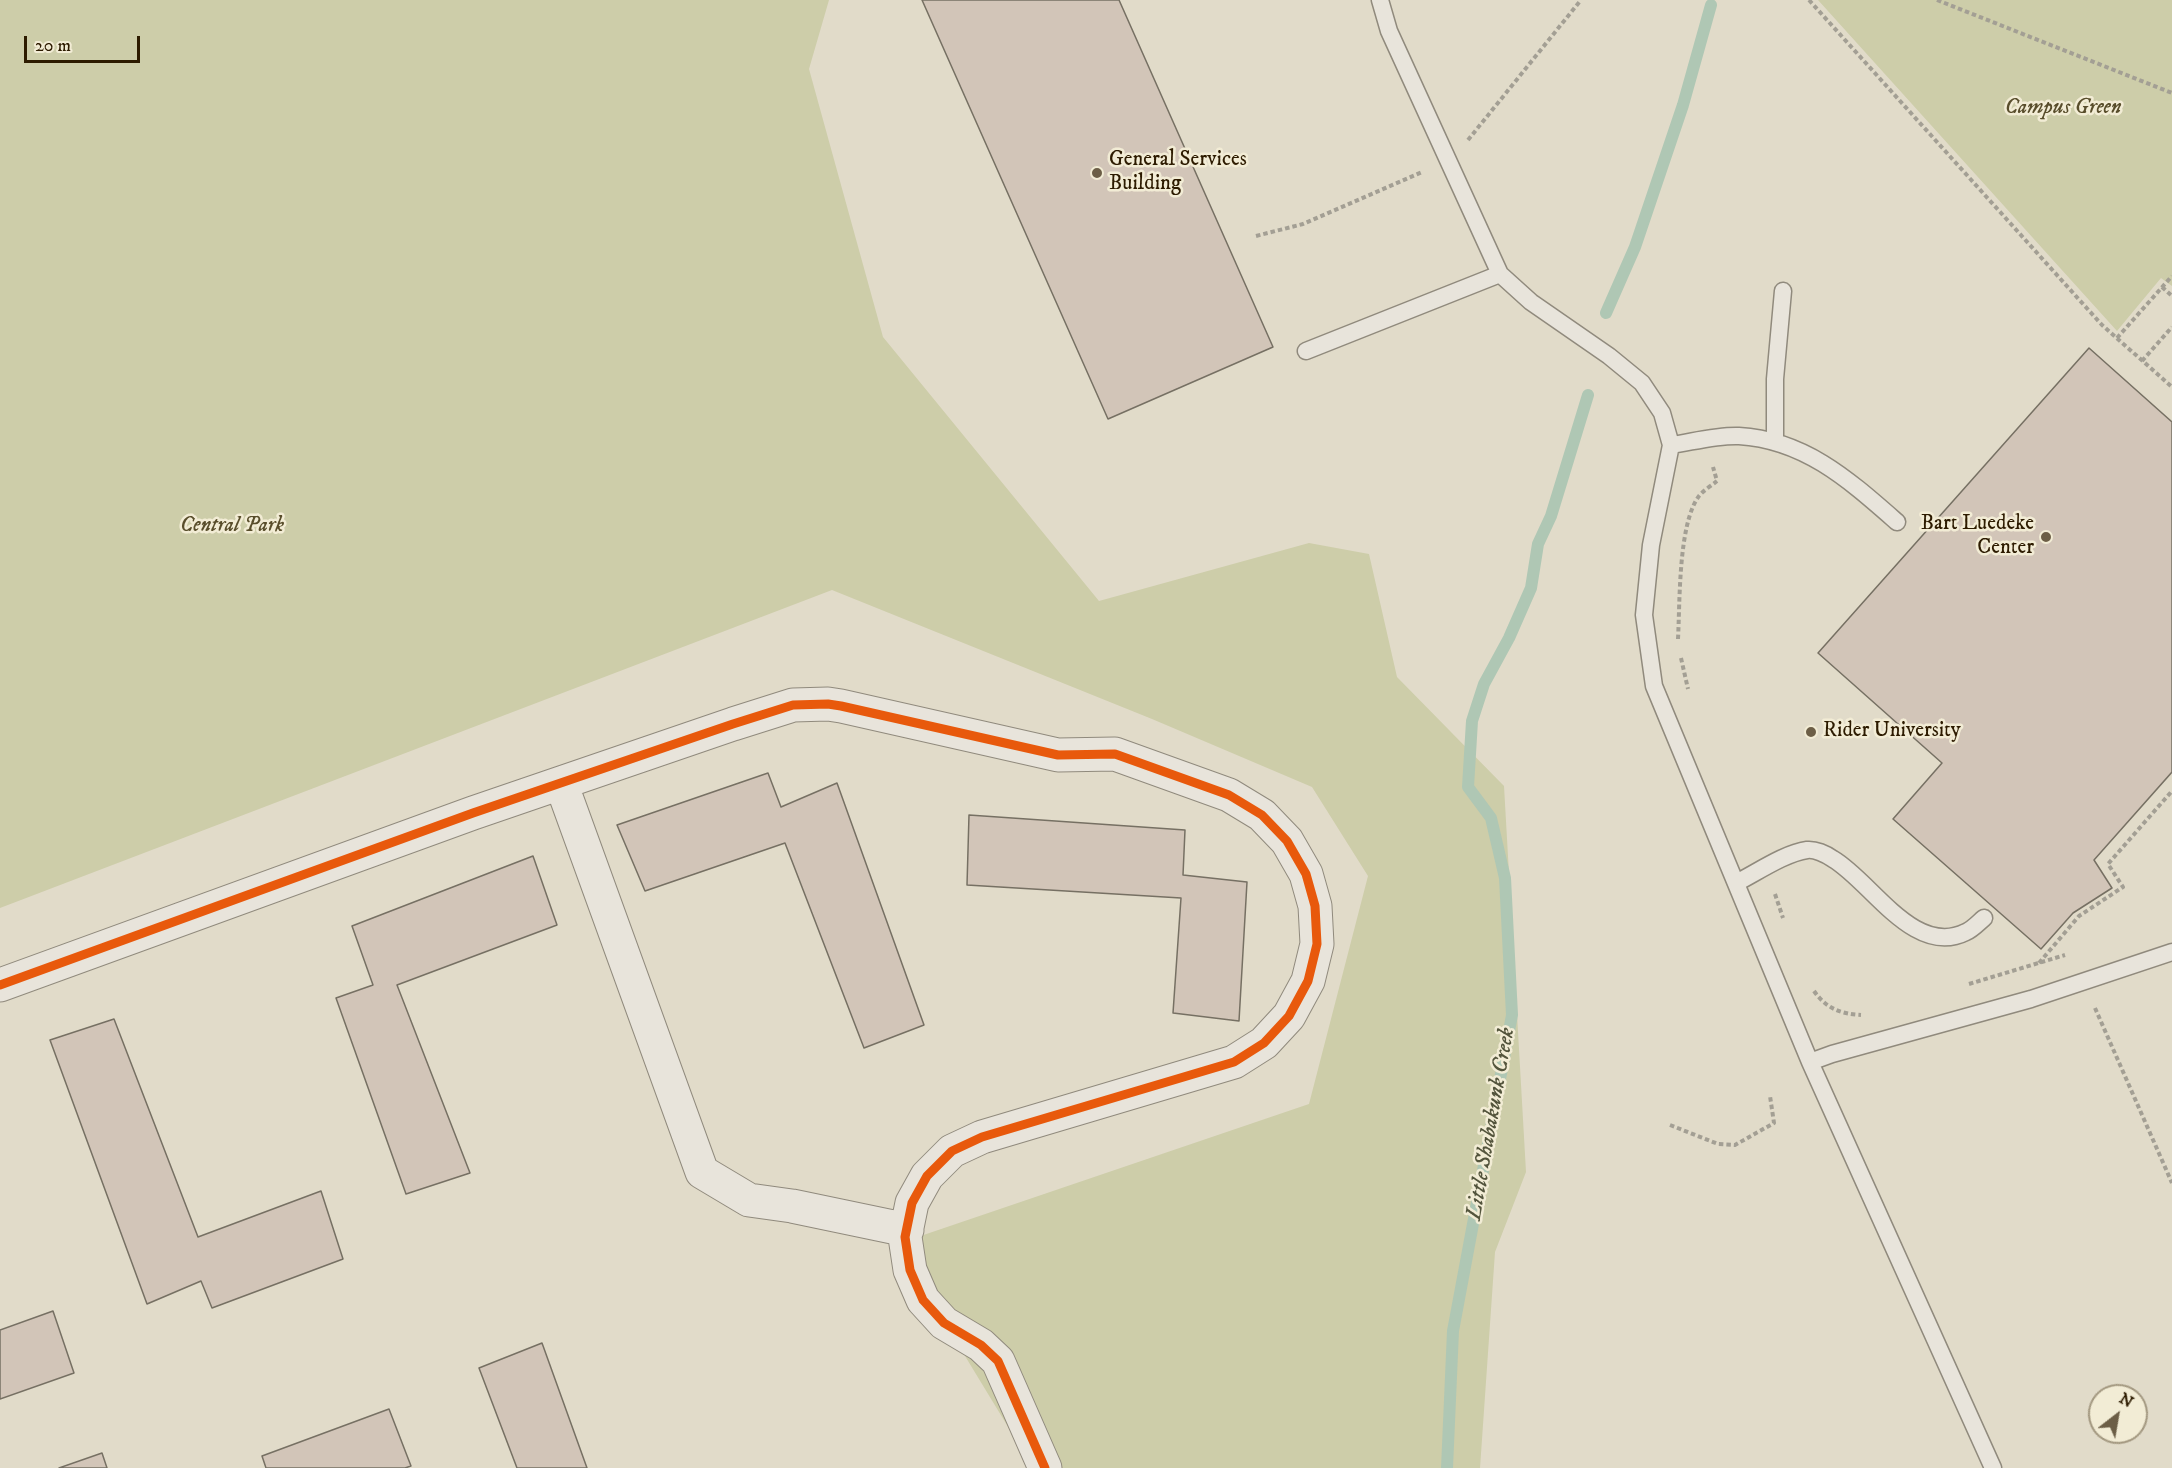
<!DOCTYPE html>
<html>
<head>
<meta charset="utf-8">
<style>
	body { margin:0 }
	#map { position:relative; width:2172px; height:1468px; overflow:hidden; background:#e1dbc9; font-family:"IM FELL DW Pica",serif }
	canvas { display:block }
	.north { position:absolute; left:2088px; top:1384px; width:60px; height:60px; box-sizing:border-box; background:#f2ecd5; border:2px solid #a39880; border-radius:50%; rotate:31deg; font-size:16px; font-weight:700; line-height:24px; text-align:center; color:#2d1b00 }
	.north::after { content:''; display:block; margin:auto; width:21px; height:27px; background:#6c5e46; clip-path:polygon(50% 0,100% 100%,50% 72%,0 100%) }
	.scale { position:absolute; left:24px; top:36px; width:116px; height:27px; box-sizing:border-box; border:3px solid #2d1b00; border-top:0; padding-left:8px; font-size:18px; line-height:21px; white-space:nowrap; color:#2d1b00; -webkit-text-stroke:4px #f2ecd5; paint-order:stroke }
</style>
</head>
<body>
<div id="map">
<canvas width="2172" height="1468"></canvas>
<div class="north">N</div>
<div class="scale">20 m</div>
</div>
<script>
const g = document.querySelector('canvas').getContext('2d');
g.lineJoin = 'round';
function fillPath(path, color) { g.fillStyle = color; g.fill(path, 'evenodd'); }
function stroke(path, color, width, dash) { g.strokeStyle = color; g.lineWidth = width; g.lineCap = dash ? 'butt' : 'round'; g.setLineDash(dash || []); g.stroke(path); }
function label(font, color, halo, rows, align = 'center') {
  g.font = font + ' "IM FELL DW Pica",serif'; g.lineWidth = 5; g.setLineDash([]); g.textBaseline = 'middle'; g.strokeStyle = halo; g.fillStyle = color; for (const [text, x, y, turn = 0] of rows) {
    g.save(); g.translate(x, y); g.rotate((+turn || 0) * Math.PI / 180); g.textAlign = isNaN(turn) ? turn : align; if (halo) g.strokeText(text, 0, 0); g.fillText(text, 0, 0); g.restore();
  }
}
const green = new Path2D(`
	M0,0H829L809,69L883,337L1099,601L1309,543L1369,554L1397,677L1504,786L1526,1172L1495,1252L1480,1468H1033L897,1244L1309,1104L1368,876L1312,787L1152,719L832,590L0,908Z
	M1818,0H2172V286L2161,278L2117,331Z`);
const stream = new Path2D(`
	M1606,313L1635,247L1683,105L1711,5
	M1447,1468L1453,1331L1512,1015L1505,878L1491,818L1468,787L1472,721L1484,684L1509,638L1531,588L1538,544L1551,516L1588,395`);
const building = new Path2D(`
	M922,0H1119L1273,347L1108,419Z
	M2089,348L2172,422V772L2094,860L2112,888L2073,913L2041,949L1893,819L1942,763L1818,653Z
	M768,773L781,807L837,783L924,1025L864,1048L785,843L645,891L617,825Z
	M969,815L1185,830L1183,875L1247,882L1239,1021L1173,1013L1181,898L967,885Z
	M533,856L557,925L397,985L470,1173L406,1194L336,998L373,985L352,926Z
	M114,1019L198,1237L321,1191L343,1259L212,1308L201,1281L147,1304L50,1040Z
	M53,1311L74,1373L0,1399V1330Z
	M542,1343L587,1468H517L479,1368Z
	M389,1409L411,1466L405,1468H266L262,1456Z
	M102,1453L107,1468H59Z`);
const path = new Path2D(`
	M1809,0L2102,325L2172,387
	M1937,0L2172,93
	M1468,140L1581,0
	M1256,236L1303,224L1422,172
	M2162,287L2172,296
	M2117,338L2172,276
	M2142,361L2172,327
	M1678,639C1680,603 1678,524 1699,496C1704,490 1712,485 1717,481L1713,467
	M1681,658L1688,689
	M1775,894L1783,918
	M2039,963L2079,916L2123,887L2108,864L2172,791
	M1969,984L2065,955
	M1814,991C1826,1008 1840,1014 1861,1015
	M2095,1008L2172,1183
	M1670,1125L1718,1144L1735,1145L1774,1123L1770,1096`);
const service = new Path2D(`
	M1380,0L1389,31L1500,274L1531,302L1609,356L1642,383L1662,413L1671,445L1651,545L1644,615L1654,686L1810,1062L1993,1468
	M1306,351L1500,274
	M1775,441V379L1783,291
	M1671,445C1692,442 1717,435 1739,436C1805,440 1849,480 1897,522
	M1736,883C1756,873 1785,853 1807,850C1815,849 1826,854 1833,859C1871,881 1914,958 1966,932C1973,929 1979,922 1984,918
	M1810,1062L1832,1054L2031,999L2172,952`);
const minor = new Path2D(`
	M561,783L702,1172L749,1200L792,1206L907,1230
	M0,985L473,813L733,724L793,705L828,704L841,706L1058,755L1115,754L1229,795L1262,815L1287,841L1306,874L1315,906L1317,944L1308,981L1289,1016L1264,1043L1234,1062L982,1137L952,1151L927,1176L912,1203L905,1237L910,1270L923,1300L944,1323L981,1345L998,1361L1045,1468`);
const cycleway = new Path2D(`
	M0,985L473,813L733,724L793,705L828,704L841,706L1058,755L1115,754L1229,795L1262,815L1287,841L1306,874L1315,906L1317,944L1308,981L1289,1016L1264,1043L1234,1062L982,1137L952,1151L927,1176L912,1203L905,1237L910,1270L923,1300L944,1323L981,1345L998,1361L1045,1468`);
const markers = [
	[1097,173,6,"#6c5e46"],
	[2046,537,6,"#6c5e46"],
	[1811,732,6,"#6c5e46"]
];
const parkNames = [
	["Campus Green",2063,109],
	["Central Park",232,527]
];
const poiNames = [
	["General Services",1109,161],
	["Building",1109,185],
	["Bart Luedeke",2034,525,"right"],
	["Center",2034,549,"right"],
	["Rider University",1823,732]
];
const waterNames = [
	["Little Shabakunk Creek",1492,1124,-80]
];
fillPath(green, '#cdcda9');
stroke(stream, '#afc7b4', 12);
fillPath(building, '#d2c5b8');
stroke(building, '#767063', 1.5);
stroke(service, '#908a7d', 19);
stroke(minor, '#908a7d', 35);
stroke(path, '#a39f94', 4, [4.5, 3]);
stroke(service, '#e8e4db', 16);
stroke(minor, '#e8e4db', 33);
stroke(cycleway, '#e8590c', 9);
for (const [x, y, r, color] of markers) { const dot = new Path2D(); dot.arc(x, y, r, 0, 2 * Math.PI); g.fillStyle = color; g.fill(dot); stroke(dot, '#f2ecd5', 2); }
label('italic 21px', '#584d2b', '#f2ecd5', parkNames);
label('21px', '#2d1b00', '#f2ecd5', poiNames, 'left');
label('italic 22px', '#53543c', '#f2ecd5', waterNames);
</script>
</body>
</html>
